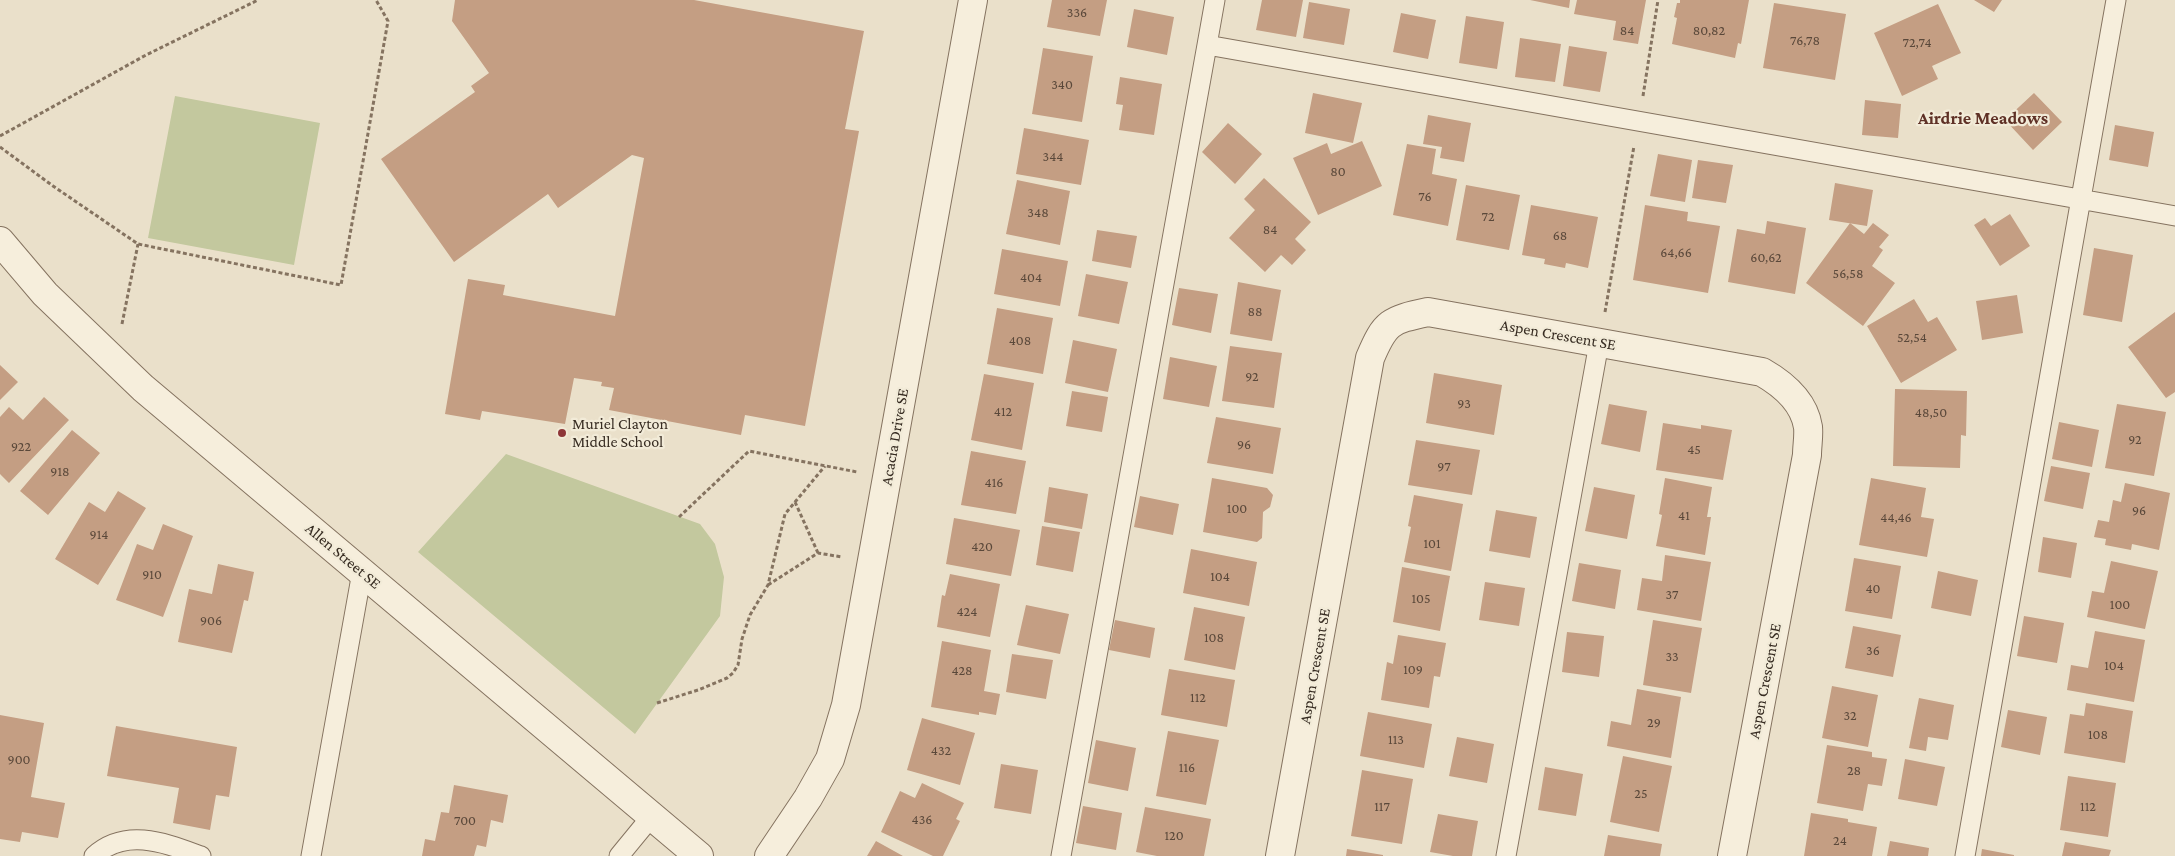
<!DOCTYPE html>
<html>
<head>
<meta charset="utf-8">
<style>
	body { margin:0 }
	canvas { display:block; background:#eae0ca }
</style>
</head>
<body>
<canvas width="2175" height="856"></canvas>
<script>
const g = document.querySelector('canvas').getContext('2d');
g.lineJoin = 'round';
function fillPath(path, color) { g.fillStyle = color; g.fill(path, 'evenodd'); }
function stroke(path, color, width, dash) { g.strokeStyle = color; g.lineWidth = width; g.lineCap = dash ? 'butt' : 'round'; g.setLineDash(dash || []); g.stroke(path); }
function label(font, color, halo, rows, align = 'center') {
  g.font = font + ' "Crimson Pro",serif'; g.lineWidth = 4.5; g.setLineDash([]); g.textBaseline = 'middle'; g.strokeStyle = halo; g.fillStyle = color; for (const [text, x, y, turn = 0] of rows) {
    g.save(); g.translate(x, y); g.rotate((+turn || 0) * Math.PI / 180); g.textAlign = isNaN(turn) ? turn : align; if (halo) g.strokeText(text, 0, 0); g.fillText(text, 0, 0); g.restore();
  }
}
const green = new Path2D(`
	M175,96L320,123L294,265L148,238Z
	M506,454L700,524L715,544L724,577L720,616L635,734L418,552Z`);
const building = new Path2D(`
	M455,0H694L864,31L845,129L859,131L805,426L745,415L741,435L609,410L614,388L601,386L602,382L574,378L565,424L482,411L480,420L445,414L468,279L505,285L503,295L615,316L644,158L632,155L558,208L548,194L454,262L381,159L475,92L471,86L489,73L452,21Z
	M1052,0H1107L1100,36L1047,27Z
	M1262,0H1303L1296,37L1256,30Z
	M1530,0H1570L1569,8Z
	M1577,0H1646L1638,44L1613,40L1616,21L1574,14Z
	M1680,0H1749L1741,44L1738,43L1735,58L1672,44L1677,18L1674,17L1677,3H1680Z
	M1974,0H2002L1994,12Z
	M1309,2L1350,9L1344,45L1303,38Z
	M1774,3L1846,14L1835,80L1763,68Z
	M1938,4L1961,53L1932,66L1938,79L1902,96L1874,33Z
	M1134,9L1174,17L1167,55L1127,47Z
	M1401,13L1436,20L1428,59L1393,52Z
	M1466,16L1504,22L1497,69L1459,63Z
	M1520,38L1561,44L1555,82L1515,77Z
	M1569,46L1607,52L1600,92L1563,86Z
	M1043,48L1093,56L1082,122L1032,114Z
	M1120,77L1162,84L1154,135L1119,130L1123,105L1116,104Z
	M1313,93L1362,103L1353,143L1305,133Z
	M2034,93L2062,122L2033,150L2005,120Z
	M1865,100L1901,104L1898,138L1862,135Z
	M1428,115L1471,123L1464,162L1440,158L1442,147L1423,144Z
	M1228,123L1262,154L1235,184L1202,152Z
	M2115,125L2154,132L2148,167L2109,160Z
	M1024,128L1089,140L1081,185L1016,174Z
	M1362,141L1382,186L1318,215L1293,158L1327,143L1331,154Z
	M1407,144L1436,149L1432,174L1457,179L1448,226L1393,215Z
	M1658,154L1692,160L1685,202L1650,196Z
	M1698,160L1733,165L1726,203L1692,198Z
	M1264,178L1311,222L1295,239L1306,250L1292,265L1281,255L1265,272L1229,238L1255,210L1244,199Z
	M1017,180L1070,191L1060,245L1006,234Z
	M1835,183L1873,190L1867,226L1829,220Z
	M1466,185L1520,195L1509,250L1456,240Z
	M1531,205L1598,217L1588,268L1566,263L1565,268L1544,264L1545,259L1522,255Z
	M1645,205L1688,212L1687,221L1720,226L1708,293L1633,280Z
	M2010,214L2030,246L2000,266L1974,225L1985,218L1991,226Z
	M1767,221L1806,228L1795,294L1728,282L1737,229L1765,234Z
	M1850,223L1864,234L1873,223L1889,235L1879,247L1883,250L1872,266L1895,283L1863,326L1806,283Z
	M1097,230L1137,236L1131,268L1092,261Z
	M2094,248L2133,255L2122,322L2083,315Z
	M1002,249L1068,261L1060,306L994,294Z
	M1086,274L1128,282L1119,324L1078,316Z
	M1238,282L1281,290L1272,341L1230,334Z
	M1179,288L1218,294L1211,333L1172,325Z
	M2017,295L2023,333L1982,340L1976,301Z
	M1914,299L1928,322L1937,317L1957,350L1901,383L1867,326Z
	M997,308L1053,318L1043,374L987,364Z
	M2175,312V392L2166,398L2128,347Z
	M1073,340L1117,349L1108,392L1065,383Z
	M1230,346L1282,353L1274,408L1222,401Z
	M1170,357L1217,366L1209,407L1163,399Z
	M0,365L18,382L0,400Z
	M1434,373L1502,385L1494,435L1426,423Z
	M984,374L1034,383L1022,450L971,440Z
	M1895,389L1967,391L1966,436L1961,435L1960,468L1893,466Z
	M1072,391L1108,397L1102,432L1066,426Z
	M44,397L69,420L9,483L0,474V417L9,407L23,420Z
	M1609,404L1647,411L1640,452L1601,444Z
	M2117,404L2166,412L2154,476L2105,468Z
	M1216,417L1281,428L1273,474L1207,463Z
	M2059,422L2099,430L2092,467L2052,459Z
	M1663,423L1701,429V425L1732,430L1723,480L1656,470Z
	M72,430L100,453L48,515L20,491Z
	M1416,440L1480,450L1472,495L1408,485Z
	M971,451L1026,461L1016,514L961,505Z
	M2051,466L2090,473L2083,509L2044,501Z
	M1212,478L1267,488L1273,495L1270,507L1263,512L1262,538L1257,542L1203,532Z
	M1665,478L1712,487L1707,517H1711L1705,555L1656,546L1662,515L1659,514Z
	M1871,478L1926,488L1921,517L1934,519L1927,557L1859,545Z
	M2125,483L2170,493L2159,550L2132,544L2131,550L2105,545L2106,539L2094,537L2098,520L2109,522L2113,500L2121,502Z
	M1049,487L1088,494L1082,529L1044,522Z
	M1594,487L1635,495L1627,539L1585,531Z
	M118,491L146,508L98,585L55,559L89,502L105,512Z
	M1414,495L1463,504L1451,571L1404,562L1411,527L1408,526Z
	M1140,496L1179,504L1173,535L1134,527Z
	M1496,510L1537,517L1530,558L1489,551Z
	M954,518L1020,530L1011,576L946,564Z
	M163,524L193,536L163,617L116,600L137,544L153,550Z
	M1042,526L1080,532L1073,572L1036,565Z
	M2043,537L2077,543L2071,578L2038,572Z
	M1191,549L1257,562L1249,606L1183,593Z
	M1665,555L1711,562L1701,621L1637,610L1642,578L1662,581Z
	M1854,558L1901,566L1892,619L1845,611Z
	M2111,561L2158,571L2145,629L2087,617L2092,591L2104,593Z
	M1579,563L1621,570L1615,609L1572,601Z
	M218,564L254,572L248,601L244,600L232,653L178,642L189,589L212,594Z
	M1402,567L1450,576L1440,631L1393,622Z
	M1938,571L1978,580L1971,616L1931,608Z
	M950,574L1000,584L990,637L937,627L942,595L945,596Z
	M1485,582L1525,588L1519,626L1479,620Z
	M1026,605L1069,614L1060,654L1017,645Z
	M1194,607L1245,617L1235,670L1184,660Z
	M2024,616L2064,623L2057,663L2017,656Z
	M1115,620L1155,628L1150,658L1109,650Z
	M1653,620L1702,628L1691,693L1643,685Z
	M1853,626L1901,635L1893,677L1845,668Z
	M2095,631L2145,640L2134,702L2067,690L2071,665L2088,668Z
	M1567,632L1604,636L1599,677L1562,672Z
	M1398,635L1446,643L1440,677L1434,676L1429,708L1381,700L1387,662L1393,664Z
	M942,641L991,650L984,691L1000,694L996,715L979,712V715L931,707Z
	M1012,654L1053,660L1046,699L1006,692Z
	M1169,669L1235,680L1227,727L1161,715Z
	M1832,686L1878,695L1868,747L1822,738Z
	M1637,689L1681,697L1671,758L1607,746L1611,721L1631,725Z
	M1919,698L1954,705L1948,740L1928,737L1926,751L1909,748Z
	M2086,703L2133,711L2125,763L2064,753L2070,714L2084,716Z
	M2008,710L2047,717L2040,755L2001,747Z
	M1368,712L1432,724L1424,768L1360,756Z
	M0,715L44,723L31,797L65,803L58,838L22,832L20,842L0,839Z
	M922,718L975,733L960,785L907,770Z
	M116,726L237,747L229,797L216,795L210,830L173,823L179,788L107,776Z
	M1168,731L1219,740L1206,805L1156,796Z
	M1457,737L1494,744L1487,783L1449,776Z
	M1096,740L1136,748L1128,791L1088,783Z
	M1827,745L1872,752V757L1887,759L1882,786L1868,784L1863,811L1817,803Z
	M1623,756L1672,766L1659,832L1610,822Z
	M1905,759L1945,767L1937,806L1898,799Z
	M1001,764L1038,770L1031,814L994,808Z
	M1545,767L1583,774L1576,816L1538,810Z
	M1362,770L1413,779L1402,844L1351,836Z
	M2068,776L2116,783L2108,837L2060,830Z
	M922,783L964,803L956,819L960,821L943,856H933L881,832L900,791L915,798Z
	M454,785L508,795L503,823L491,820L486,847L477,845L474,856H422L425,839L435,841L441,812L449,813Z
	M1083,806L1122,813L1116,850L1076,843Z
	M1145,807L1211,819L1204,856H1157L1136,852Z
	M1811,813L1848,819V822L1877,827L1872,856H1804Z
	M1438,814L1478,821L1472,856H1453L1430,852Z
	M1608,835L1662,844L1660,856H1604Z
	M876,841L903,856H867Z
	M1890,841L1929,848L1928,856H1887Z
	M2065,842L2111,850L2109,856H2062Z
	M1347,849L1383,855V856H1346Z
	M1982,849L2014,855V856H1981Z`);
const path = new Path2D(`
	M1643,96L1658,0
	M0,136L146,55L258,0
	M0,147L53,186L138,244L341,285L388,21L376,0
	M1605,312L1634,146
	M122,324L138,244
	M795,502L818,553
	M679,517L749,451L857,472
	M768,585L818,553L842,557
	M657,703L698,690L727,678L733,673L738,665L742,639L750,615L768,585L785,514L825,466`);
const service = new Path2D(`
	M1207,45L1215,0
	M94,856C126,827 165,843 201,856
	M311,856L362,572
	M619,856L651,817
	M1061,856L1207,45L2175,216
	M1506,856L1599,343
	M1965,856L2116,0`);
const minor = new Path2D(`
	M769,856L808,798L830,759L846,705L973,0
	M1280,856L1370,358C1385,322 1390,320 1428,312L1762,372C1783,384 1804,401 1808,427C1809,436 1807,446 1807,455L1732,856`);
const tertiary = new Path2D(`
	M0,241L45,294L143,388L699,856`);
const markers = [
	[562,433,5,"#8e3638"]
];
const numberNames = [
	["336",1077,13],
	["84",1627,31],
	["80,82",1709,31],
	["76,78",1805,41],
	["72,74",1917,43],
	["340",1062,85],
	["344",1053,157],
	["80",1338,172],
	["76",1425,197],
	["348",1038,213],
	["72",1488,217],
	["84",1270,230],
	["68",1560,236],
	["64,66",1676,253],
	["60,62",1766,258],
	["56,58",1848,274],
	["404",1031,278],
	["88",1255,312],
	["52,54",1912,338],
	["408",1020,341],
	["92",1252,377],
	["93",1464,404],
	["412",1003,412],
	["48,50",1931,413],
	["92",2135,440],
	["96",1244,445],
	["922",21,447],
	["45",1694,450],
	["97",1444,467],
	["918",60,472],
	["416",994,483],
	["100",1237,509],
	["96",2139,511],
	["41",1684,516],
	["44,46",1896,518],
	["914",99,535],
	["101",1432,544],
	["420",982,547],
	["910",152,575],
	["104",1220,577],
	["40",1873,589],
	["37",1672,595],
	["105",1421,599],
	["100",2120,605],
	["424",967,612],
	["906",211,621],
	["108",1214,638],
	["36",1873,651],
	["33",1672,657],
	["104",2114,666],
	["109",1413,670],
	["428",962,671],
	["112",1198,698],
	["32",1850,716],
	["29",1654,723],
	["108",2098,735],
	["113",1396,740],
	["432",941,751],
	["900",19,760],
	["116",1187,768],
	["28",1854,771],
	["25",1641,794],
	["117",1382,807],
	["112",2088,807],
	["436",922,820],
	["700",465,821],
	["120",1174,836],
	["24",1840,841]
];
const streetNames = [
	["Aspen Crescent SE",1558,335,10],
	["Acacia Drive SE",895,437,-80],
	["Allen Street SE",343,556,40],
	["Aspen Crescent SE",1315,666,-80],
	["Aspen Crescent SE",1765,681,-79]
];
const poiNames = [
	["Muriel Clayton",572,424],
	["Middle School",572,442]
];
const neighbourhoodNames = [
	["Airdrie Meadows",1983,118]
];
fillPath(green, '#c3c89e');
fillPath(building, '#c49e83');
stroke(service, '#857360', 21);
stroke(minor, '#857360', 30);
stroke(tertiary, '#857360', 30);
stroke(path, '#857360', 3, [4, 2.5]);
stroke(service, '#f6eedc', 19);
stroke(minor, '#f6eedc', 28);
stroke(tertiary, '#f6eedc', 28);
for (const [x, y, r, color] of markers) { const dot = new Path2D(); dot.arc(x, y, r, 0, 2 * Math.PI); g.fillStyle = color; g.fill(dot); stroke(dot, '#f2ebd8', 2); }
label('14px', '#5a483a', null, numberNames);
label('16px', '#372c22', '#f2ebd8', streetNames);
label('16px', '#372c22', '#f2ebd8', poiNames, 'left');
label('bold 18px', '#5f3126', '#f2ebd8', neighbourhoodNames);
</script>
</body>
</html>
